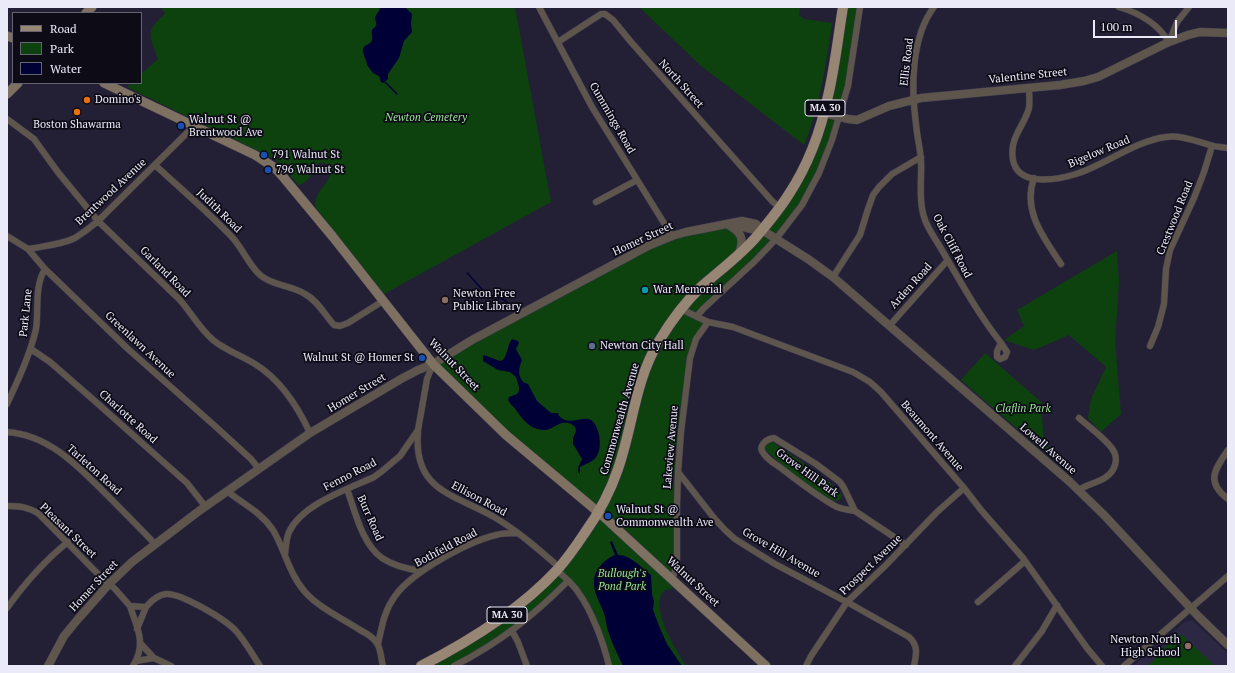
<!DOCTYPE html>
<html>
<head>
<meta charset="utf-8">
<style>
	body { margin:0 }
	#map { position:relative; width:1235px; height:673px; overflow:hidden; background:#232036; font-family:"PT Serif",serif }
	canvas { display:block }
	.frame { position:absolute; inset:0; border:8px solid #ebeaf9; pointer-events:none }
	.legend { position:absolute; left:12px; top:12px; width:130px; height:72px; box-sizing:border-box; background:#0d0b15; border:1px solid #666470; margin:0; padding:5px 7px; list-style:none; font-size:12px; color:#ebeaf9 }
	.legend li { display:flex; align-items:center; gap:8px; height:20px }
	.legend b { width:20px; border:1px solid #666470 }
	.scale { position:absolute; left:1093px; top:20px; width:84px; height:18px; box-sizing:border-box; border:2px solid #ebeaf9; border-top:0; padding-left:5px; font-size:12px; line-height:14px; white-space:nowrap; color:#ebeaf9; -webkit-text-stroke:3px #0d0b15; paint-order:stroke }
</style>
</head>
<body>
<div id="map">
<canvas width="1235" height="673"></canvas>
<div class="frame"></div>
<ul class="legend">
<li><b style="height:5px;background:#978673"></b>Road</li>
<li><b style="height:11px;background:#0d420f"></b>Park</li>
<li><b style="height:11px;background:#000037"></b>Water</li>
</ul>
<div class="scale">100 m</div>
</div>
<script>
const g = document.querySelector('canvas').getContext('2d');
g.lineJoin = 'round';
function fillPath(path, color) { g.fillStyle = color; g.fill(path, 'evenodd'); }
function stroke(path, color, width, dash) { g.strokeStyle = color; g.lineWidth = width; g.lineCap = dash ? 'butt' : 'round'; g.setLineDash(dash || []); g.stroke(path); }
function label(font, color, halo, rows, align = 'center') {
  g.font = font + ' "PT Serif",serif'; g.lineWidth = 3.5; g.setLineDash([]); g.textBaseline = 'middle'; g.strokeStyle = halo; g.fillStyle = color; for (const [text, x, y, turn = 0] of rows) {
    g.save(); g.translate(x, y); g.rotate((+turn || 0) * Math.PI / 180); g.textAlign = isNaN(turn) ? turn : align; if (halo) g.strokeText(text, 0, 0); g.fillText(text, 0, 0); g.restore();
  }
}
const built = new Path2D(`
	M1192,620L1228,654V666H1133L1186,621Z`);
const green = new Path2D(`
	M161,7H515L551,202L384,294L316,208C312,189 337,181 329,166C312,153 316,181 299,185L276,160L127,87L131,83H141V74L158,59C150,35 144,32 165,14Z
	M639,7H800L799,15L804,19L832,23C826,65 820,106 804,145L700,65Z
	M843,7H860L848,86L829,150L790,222L697,316L708,322L696,339L681,432L677,566L672,579L678,584C677,586 675,588 673,588C669,590 665,589 662,593C651,611 677,652 686,666H609L593,619L568,581L528,618L454,666H421L533,593L599,513L433,364L609,267L686,232L734,227L742,246L766,226L816,138Z
	M1117,251L1119,282L1115,341L1121,414L1101,432L1088,418L1091,399L1106,367L1069,335L1034,350L1004,340L1024,326L1017,310Z
	M985,353L1041,402L1044,444L1049,448L1045,453L961,380Z
	M769,442H772C791,455 811,467 829,482C833,486 839,489 842,495C841,498 840,501 836,501C825,500 773,459 765,449V446Z
	M1177,635H1182L1215,666H1148Z`);
const water = new Path2D(`
	M381,7H405L412,14L411,24L412,32L404,41L399,58L388,74V79L383,83L381,82L379,76L373,73L367,65C367,60 362,54 363,49C364,44 371,45 372,40C373,37 371,33 372,30C379,23 376,26 375,17Z
	M512,339L518,341L519,343L516,349L522,360C519,368 517,374 523,382L528,384L537,401L551,413H558L559,416C569,427 583,415 591,420C600,426 603,449 596,457C593,462 585,464 580,467V474C575,469 580,465 582,459L573,444V438L576,431C576,424 568,422 562,423C555,425 550,431 542,430C529,428 523,420 516,410C513,406 510,404 508,400L509,397L517,394L519,391V387L516,377L510,372L498,370L483,361V357L484,355L500,361L503,360C508,354 507,345 512,339Z
	M612,541L618,555C628,554 643,568 651,575L652,594L654,601L653,610L659,626L667,644L682,666H623C618,655 612,644 608,631C606,625 606,619 604,613C600,603 593,592 594,580C595,569 605,559 615,555L610,542Z`);
const stream = new Path2D(`
	M385,82L397,94
	M467,273C475,280 480,290 490,295C496,299 502,297 507,302L508,305`);
const minor = new Path2D(`
	M539,7L592,107L672,236
	M934,7C911,37 911,88 916,124C917,136 920,148 921,160C922,179 918,201 925,220C929,231 937,241 943,252C961,283 979,315 1001,343L997,351V357L1000,359L1005,357L1007,352L1001,343
	M1119,7C1139,13 1158,24 1169,42
	M558,42L601,14H605L613,20L631,42L772,201L780,208
	M1169,42L1177,22L1189,7
	M1029,87C1029,94 1030,101 1029,108C1024,127 1009,137 1013,160C1018,187 1057,180 1076,174C1105,165 1135,141 1166,137C1181,135 1195,141 1210,145C1216,147 1222,147 1228,148
	M7,119L34,139L57,171L98,221L179,299C191,312 199,328 213,340C225,350 242,356 255,364C281,380 298,407 310,433
	M155,165C180,188 207,211 231,236C242,247 248,264 260,275C273,286 290,285 305,294C317,300 325,315 334,325L340,326L348,323L383,301
	M1034,178C1022,211 1044,238 1061,264
	M596,202L637,180
	M7,236L28,249L45,269L128,349L215,426L251,459L259,469
	M28,249C43,246 61,245 75,238C83,233 91,227 98,221L194,126
	M833,277L860,235L868,209L873,195L879,187L892,174L921,157
	M681,309L708,322L733,327L853,372L870,382L881,392L964,488L981,510L1023,558L1087,648L1102,666
	M697,316L704,308L754,262L776,239L802,205L819,173L832,140L848,86L860,7
	M890,325L947,261
	M1150,346L1158,327L1164,304L1166,269L1170,250L1194,198L1204,172L1212,146
	M31,349L50,362L88,395L187,483L205,506
	M7,404C18,380 30,355 36,329C39,309 34,287 45,269
	M7,432C48,435 76,464 103,491C121,509 138,526 155,544
	M418,432C413,491 454,494 494,517C518,531 538,549 559,567
	M1228,450C1215,469 1205,482 1228,499
	M678,472L714,518L725,530L735,539L775,564L847,602L909,637C919,646 916,655 914,666
	M347,489C355,511 362,544 382,558C394,566 407,569 421,571
	M1079,490C1087,484 1098,483 1106,477C1115,471 1119,459 1113,450C1108,441 1088,426 1079,418
	M227,491C243,504 261,512 273,530C285,550 289,574 305,592C318,607 343,619 360,630C366,633 375,638 378,645C381,651 381,659 383,666
	M7,506C19,506 29,507 39,514L96,572L115,589L130,606L146,607C151,601 157,595 166,594C181,593 225,619 236,631C245,641 252,654 260,666
	M855,511C849,510 842,509 837,507C818,497 798,481 781,468C775,464 768,460 764,454C757,446 766,439 774,438L816,464L840,482L844,488L855,511L906,545
	M285,554C286,547 286,539 289,532C302,504 348,489 374,477L381,472L400,456L418,430L427,379L433,364
	M557,570C564,577 573,584 578,592C592,611 604,644 609,666
	M672,579L677,566V506L678,472L681,432L690,358L696,339L708,322
	M978,602L1025,561
	M130,606C137,628 147,643 133,666
	M7,608C25,583 44,561 68,542
	M137,629L146,607
	M512,631L518,642L527,666
	M141,644L154,658L171,666
	M378,644C382,626 384,611 395,596C412,572 467,542 496,535C503,533 510,533 517,533
	M136,661L154,658
	M454,666C499,643 532,617 568,581
	M806,666L811,656L847,602L885,566L937,512L964,488
	M1015,666L1042,631L1057,605
	M1124,666L1228,576`);
const tertiary = new Path2D(`
	M824,113L848,119L857,120L889,106L921,98L1060,85L1084,81L1098,77L1169,42L1188,35L1200,32L1228,33
	M734,223C743,228 751,230 762,230
	M727,224C741,232 745,238 739,253
	M48,666L64,636L78,619L109,584L132,562L199,511L310,433L401,379L418,370L433,364L472,340L650,245L672,236L686,232L742,221L756,224L762,230L808,259L833,277L1070,482L1104,515L1198,616L1228,645`);
const secondary = new Path2D(`
	M86,13L92,7
	M7,36L13,38
	M104,83L255,155L275,168L284,178L333,237L433,364L506,435L604,517L766,666
	M7,94L18,83`);
const primary = new Path2D(`
	M421,666C470,641 519,611 557,570C567,559 576,546 584,534C599,513 610,493 618,469C633,426 635,380 659,341C671,321 685,302 702,286C720,270 741,255 757,236C768,223 779,210 789,194C808,165 821,130 828,96C835,67 838,37 843,7`);
const markers = [
	[87,100,4,"#e8710a"],
	[77,112,4,"#e8710a"],
	[181,126,4,"#1a4fb4"],
	[264,155,4,"#1a4fb4"],
	[268,170,4,"#1a4fb4"],
	[645,290,4,"#0f9aa8"],
	[445,300,4,"#8d6e63"],
	[592,346,4,"#5c6f8a"],
	[422,358,4,"#1a4fb4"],
	[608,516,4,"#1a4fb4"],
	[1188,646,4,"#8d6e63"]
];
const shields = [
	[825,108,40],
	[507,615,40]
];
const shieldNames = [
	["MA 30",825,108],
	["MA 30",507,615]
];
const streetNames = [
	["Ellis Road",907,62,-83],
	["Valentine Street",1028,76,-6],
	["North Street",681,84,48],
	["Cummings Road",612,118,60],
	["Bigelow Road",1099,152,-23],
	["Brentwood Avenue",111,192,-43],
	["Judith Road",219,211,44],
	["Crestwood Road",1175,218,-68],
	["Homer Street",643,239,-25],
	["Oak Cliff Road",952,246,62],
	["Garland Road",165,272,45],
	["Arden Road",911,286,-48],
	["Park Lane",26,313,-84],
	["Greenlawn Avenue",140,345,43],
	["Walnut Street",454,365,46],
	["Homer Street",357,393,-31],
	["Charlotte Road",128,417,42],
	["Commonwealth Avenue",620,419,-74],
	["Beaumont Avenue",932,436,49],
	["Lakeview Avenue",671,447,-85],
	["Lowell Avenue",1048,449,41],
	["Tarleton Road",94,470,42],
	["Grove Hill Park",807,473,36],
	["Fenno Road",350,475,-27],
	["Ellison Road",479,499,28],
	["Burr Road",370,518,66],
	["Pleasant Street",68,531,44],
	["Bothfeld Road",446,548,-28],
	["Grove Hill Avenue",781,553,30],
	["Prospect Avenue",871,565,-44],
	["Walnut Street",693,582,43],
	["Homer Street",94,586,-47]
];
const poiNames = [
	["Domino's",95,100],
	["Walnut St @",189,120],
	["Brentwood Ave",189,133],
	["Boston Shawarma",77,125,"center"],
	["791 Walnut St",272,155],
	["796 Walnut St",276,170],
	["War Memorial",653,290],
	["Newton Free",453,294],
	["Public Library",453,307],
	["Newton City Hall",600,346],
	["Walnut St @ Homer St",414,358,"right"],
	["Walnut St @",616,510],
	["Commonwealth Ave",616,523],
	["Newton North",1180,640,"right"],
	["High School",1180,653,"right"]
];
const parkNames = [
	["Newton Cemetery",426,118],
	["Claflin Park",1023,409],
	["Bullough's",622,574],
	["Pond Park",622,587]
];
fillPath(built, '#2c2844');
fillPath(green, '#0d420f');
fillPath(water, '#000037');
stroke(stream, '#000037', 1.5);
stroke(minor, '#3f3c51', 7);
stroke(tertiary, '#3f3c51', 9);
stroke(secondary, '#3f3c51', 10);
stroke(primary, '#3f3c51', 11);
stroke(minor, '#5e554c', 6);
stroke(tertiary, '#5e554c', 8);
stroke(secondary, '#7e7162', 9);
stroke(primary, '#978673', 10);
for (const [x, y, r, color] of markers) { const dot = new Path2D(); dot.arc(x, y, r, 0, 2 * Math.PI); g.fillStyle = color; g.fill(dot); stroke(dot, '#0d0b15', 1.5); }
for (const [x, y, w] of shields) { const box = new Path2D(); box.roundRect(x - w / 2, y - 8, w, 16, 3); g.fillStyle = '#0d0b15'; g.fill(box); stroke(box, '#ebeaf9', 1); }
label('bold 10px', '#ebeaf9', null, shieldNames);
label('11px', '#ebeaf9', '#0d0b15', streetNames);
label('11px', '#ebeaf9', '#0d0b15', poiNames, 'left');
label('italic 11px', '#97e594', '#0d0b15', parkNames);
</script>
</body>
</html>
